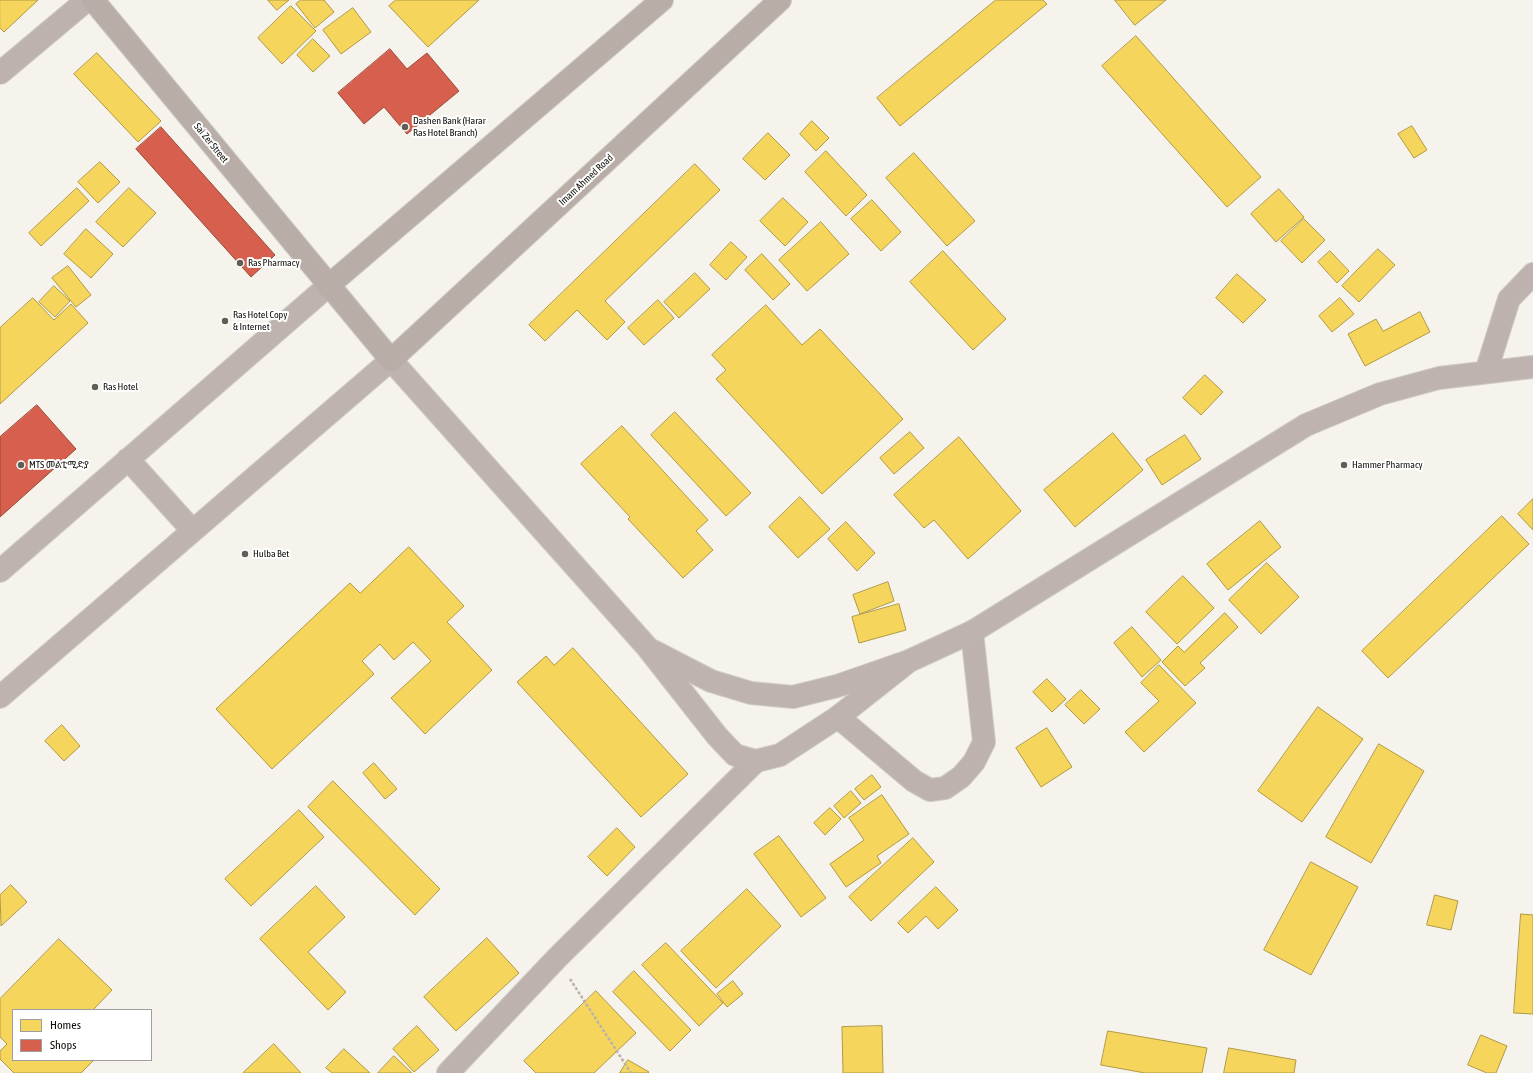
<!DOCTYPE html>
<html>
<head>
<meta charset="utf-8">
<style>
	body { margin:0 }
	#map { position:relative; width:1533px; height:1073px; overflow:hidden; background:#f5f3eb; font-family:"Asap Condensed",sans-serif }
	canvas { display:block }
	.legend { position:absolute; left:12px; top:1009px; width:140px; height:52px; box-sizing:border-box; background:#fff; border:1px solid #9f9e9c; margin:0; padding:5px 7px; list-style:none; font-size:12px; color:#0e0d08 }
	.legend li { display:flex; align-items:center; gap:8px; height:20px }
	.legend b { width:20px; border:1px solid #9f9e9c }
</style>
</head>
<body>
<div id="map">
<canvas width="1533" height="1073"></canvas>
<ul class="legend">
<li><b style="height:11px;background:#f6d55c"></b>Homes</li>
<li><b style="height:11px;background:#d6604d"></b>Shops</li>
</ul>
</div>
<script>
const g = document.querySelector('canvas').getContext('2d');
g.lineJoin = 'round';
function fillPath(path, color) { g.fillStyle = color; g.fill(path, 'evenodd'); }
function stroke(path, color, width, dash) { g.strokeStyle = color; g.lineWidth = width; g.lineCap = dash ? 'butt' : 'round'; g.setLineDash(dash || []); g.stroke(path); }
function label(font, color, halo, rows, align = 'center') {
  g.font = font + ' "Asap Condensed","Noto Sans Ethiopic",sans-serif'; g.lineWidth = 4; g.setLineDash([]); g.textBaseline = 'middle'; g.strokeStyle = halo; g.fillStyle = color; for (const [text, x, y, turn = 0] of rows) {
    g.save(); g.translate(x, y); g.rotate((+turn || 0) * Math.PI / 180); g.textAlign = isNaN(turn) ? turn : align; if (halo) g.strokeText(text, 0, 0); g.fillText(text, 0, 0); g.restore();
  }
}
const homes = new Path2D(`
	M0,0H38L4,32L0,28Z
	M268,0H289L277,10Z
	M301,0H324L334,12L315,28L296,4Z
	M396,0H479L428,47L389,6Z
	M996,0H1043L1047,4L900,126L877,98Z
	M1115,0H1166L1135,25Z
	M291,6L316,31L282,64L258,38Z
	M353,8L371,32L341,54L323,30Z
	M1136,36L1261,177L1227,207L1102,66Z
	M313,39L330,56L313,72L297,55Z
	M97,53L161,121L138,142L74,74Z
	M812,121L829,138L816,151L800,134Z
	M1412,126L1427,150L1414,158L1398,134Z
	M768,133L790,155L765,180L743,159Z
	M826,151L867,195L846,216L805,172Z
	M914,153L975,221L947,246L886,178Z
	M100,162L120,182L98,203L78,182Z
	M695,164L720,190L605,301L625,322L607,340L577,310L545,341L529,325Z
	M77,188L89,201L41,246L29,233Z
	M129,188L156,213L123,247L96,222Z
	M1279,189L1304,217L1276,242L1251,214Z
	M783,198L808,222L785,246L760,221Z
	M872,200L901,232L881,251L851,219Z
	M1304,219L1325,240L1302,263L1281,241Z
	M821,222L849,254L807,291L779,260Z
	M86,229L113,254L91,278L64,254Z
	M731,242L747,257L726,280L710,265Z
	M1378,249L1395,265L1359,302L1342,286Z
	M943,251L1006,319L973,350L910,282Z
	M1330,251L1349,271L1337,283L1318,262Z
	M762,254L790,284L773,300L745,270Z
	M68,266L91,295L76,307L52,278Z
	M695,273L710,289L679,318L664,302Z
	M1237,274L1266,300L1243,323L1216,298Z
	M54,286L70,301L55,317L39,302Z
	M33,298L54,320L71,304L88,323L0,404V328Z
	M1340,298L1354,314L1332,332L1319,316Z
	M658,300L674,318L644,345L628,328Z
	M766,305L802,345L820,329L903,419L822,494L716,379L726,370L712,355Z
	M1420,312L1430,332L1365,366L1348,334L1376,319L1383,331Z
	M1205,375L1223,392L1201,415L1183,398Z
	M675,412L751,493L726,516L651,435Z
	M622,426L708,520L696,531L713,550L683,578L628,519L630,517L581,464Z
	M910,432L924,448L894,474L880,458Z
	M1113,433L1143,470L1075,527L1044,490Z
	M1185,435L1201,459L1162,485L1146,460Z
	M959,437L1021,511L968,559L934,520L924,528L894,495Z
	M800,497L830,529L798,558L769,527Z
	M1533,499V530L1518,514Z
	M1502,516L1529,544L1388,678L1362,651Z
	M1260,521L1281,547L1228,590L1207,564Z
	M846,522L875,553L857,571L828,539Z
	M409,547L464,606L447,622L492,670L425,734L391,698L431,661L413,642L394,660L380,644L362,661L374,674L272,769L216,709L350,583L360,593Z
	M1267,563L1299,597L1261,634L1229,600Z
	M1183,576L1214,608L1177,644L1146,612Z
	M888,582L894,601L860,614L853,595Z
	M899,604L906,630L859,643L852,617Z
	M1225,613L1238,627L1200,663L1205,668L1185,686L1162,662L1178,646L1184,652Z
	M1132,627L1161,660L1142,677L1114,643Z
	M573,648L688,774L641,817L517,682L546,656L554,665Z
	M1159,665L1196,703L1144,752L1125,732L1159,701L1141,683Z
	M1047,679L1066,699L1052,712L1033,692Z
	M1081,690L1100,709L1084,724L1065,705Z
	M1318,707L1363,739L1302,822L1258,791Z
	M62,725L80,746L64,761L45,741Z
	M1047,728L1072,767L1041,787L1016,748Z
	M1379,744L1424,771L1371,863L1326,837Z
	M374,763L397,789L385,799L363,773Z
	M872,775L881,787L864,800L855,789Z
	M333,781L440,889L415,915L308,807Z
	M851,791L861,803L844,818L834,806Z
	M882,795L909,834L877,856L881,863L846,887L830,864L864,840L849,818Z
	M830,808L841,819L825,835L814,823Z
	M299,810L324,837L251,906L225,879Z
	M617,828L635,847L607,876L588,857Z
	M779,836L826,898L801,917L754,854Z
	M913,838L934,862L871,921L849,897Z
	M1311,862L1358,887L1311,975L1264,950Z
	M11,885L27,902L1,926L0,895Z
	M316,886L345,917L308,952L346,992L328,1010L260,939Z
	M936,887L958,910L938,929L926,916L908,933L898,923Z
	M747,889L781,926L716,988L681,951Z
	M1435,895L1458,901L1451,930L1427,925Z
	M1521,914L1533,915V1014L1514,1013Z
	M487,938L519,973L456,1031L424,997Z
	M59,939L112,990L93,1010H13V1060H94L81,1073H14L0,1059V1051L7,1044L0,1037V999Z
	M666,943L723,1003L699,1026L642,965Z
	M634,971L691,1030L670,1051L613,992Z
	M733,981L743,994L727,1007L717,994Z
	M596,991L636,1033L594,1073H536L524,1061Z
	M417,1026L439,1050L414,1072L393,1049Z
	M882,1026L883,1073H843L842,1027Z
	M1108,1031L1207,1048L1202,1073H1145L1101,1065Z
	M1481,1035L1507,1046L1496,1073H1487L1468,1065Z
	M274,1044L301,1073H243Z
	M1229,1048L1296,1060L1294,1073H1224Z
	M344,1049L370,1073H332L326,1068Z
	M394,1056L412,1073H378Z
	M628,1060L649,1072L648,1073H620Z`);
const shops = new Path2D(`
	M390,49L407,69L427,53L459,91L407,134L384,107L364,124L338,93Z
	M161,127L275,255L251,277L136,149Z
	M37,405L76,449L0,517V437Z`);
const path = new Path2D(`
	M570,979L631,1073`);
const minor = new Path2D(`
	M0,73L87,0
	M1486,372L1509,299L1533,274
	M838,717L914,781L930,790L945,788L961,777L974,762L984,742L972,632
	M448,1073L557,958L756,761`);
const major = new Path2D(`
	M128,459L192,530
	M0,571L328,286
	M653,651L711,681L751,693L793,697L837,686L909,661L972,632L1306,425L1380,394L1439,378L1533,367
	M0,697L391,360L647,647L717,736L735,755L756,761L780,755L838,717L909,661`);
const highway = new Path2D(`
	M93,0L391,360L780,0
	M328,286L662,0`);
const markers = [
	[405,127,4,"#5f5e57"],
	[240,263,4,"#5f5e57"],
	[225,321,4,"#5f5e57"],
	[95,387,4,"#5f5e57"],
	[21,465,4,"#5f5e57"],
	[1344,465,4,"#5f5e57"],
	[245,554,4,"#5f5e57"]
];
const poiNames = [
	["Dashen Bank (Harar",413,121],
	["Ras Hotel Branch)",413,133],
	["Ras Pharmacy",248,263],
	["Ras Hotel Copy",233,315],
	["& Internet",233,327],
	["Ras Hotel",103,387],
	["MTS መልቲሚድያ",29,465],
	["Hammer Pharmacy",1352,465],
	["Hulba Bet",253,554]
];
const streetNames = [
	["Sai Zer Street",211,143,51],
	["Imam Ahmed Road",586,180,-43]
];
fillPath(homes, '#f6d55c');
stroke(homes, '#b09943', 1);
fillPath(shops, '#d6604d');
stroke(shops, '#9a4738', 1);
stroke(minor, '#cfcdc8', 24);
stroke(major, '#cfcdc8', 24);
stroke(highway, '#cfcdc8', 24);
stroke(path, '#b9b2ad', 2.5, [3, 2]);
stroke(minor, '#bdb2ae', 22);
stroke(major, '#beb3af', 22);
stroke(highway, '#b9ada7', 22);
for (const [x, y, r, color] of markers) { const dot = new Path2D(); dot.arc(x, y, r, 0, 2 * Math.PI); g.fillStyle = color; g.fill(dot); stroke(dot, '#fff', 1.5); }
label('10px', '#0e0d08', '#fff', poiNames, 'left');
label('10px', '#0e0d08', '#fff', streetNames);
</script>
</body>
</html>
